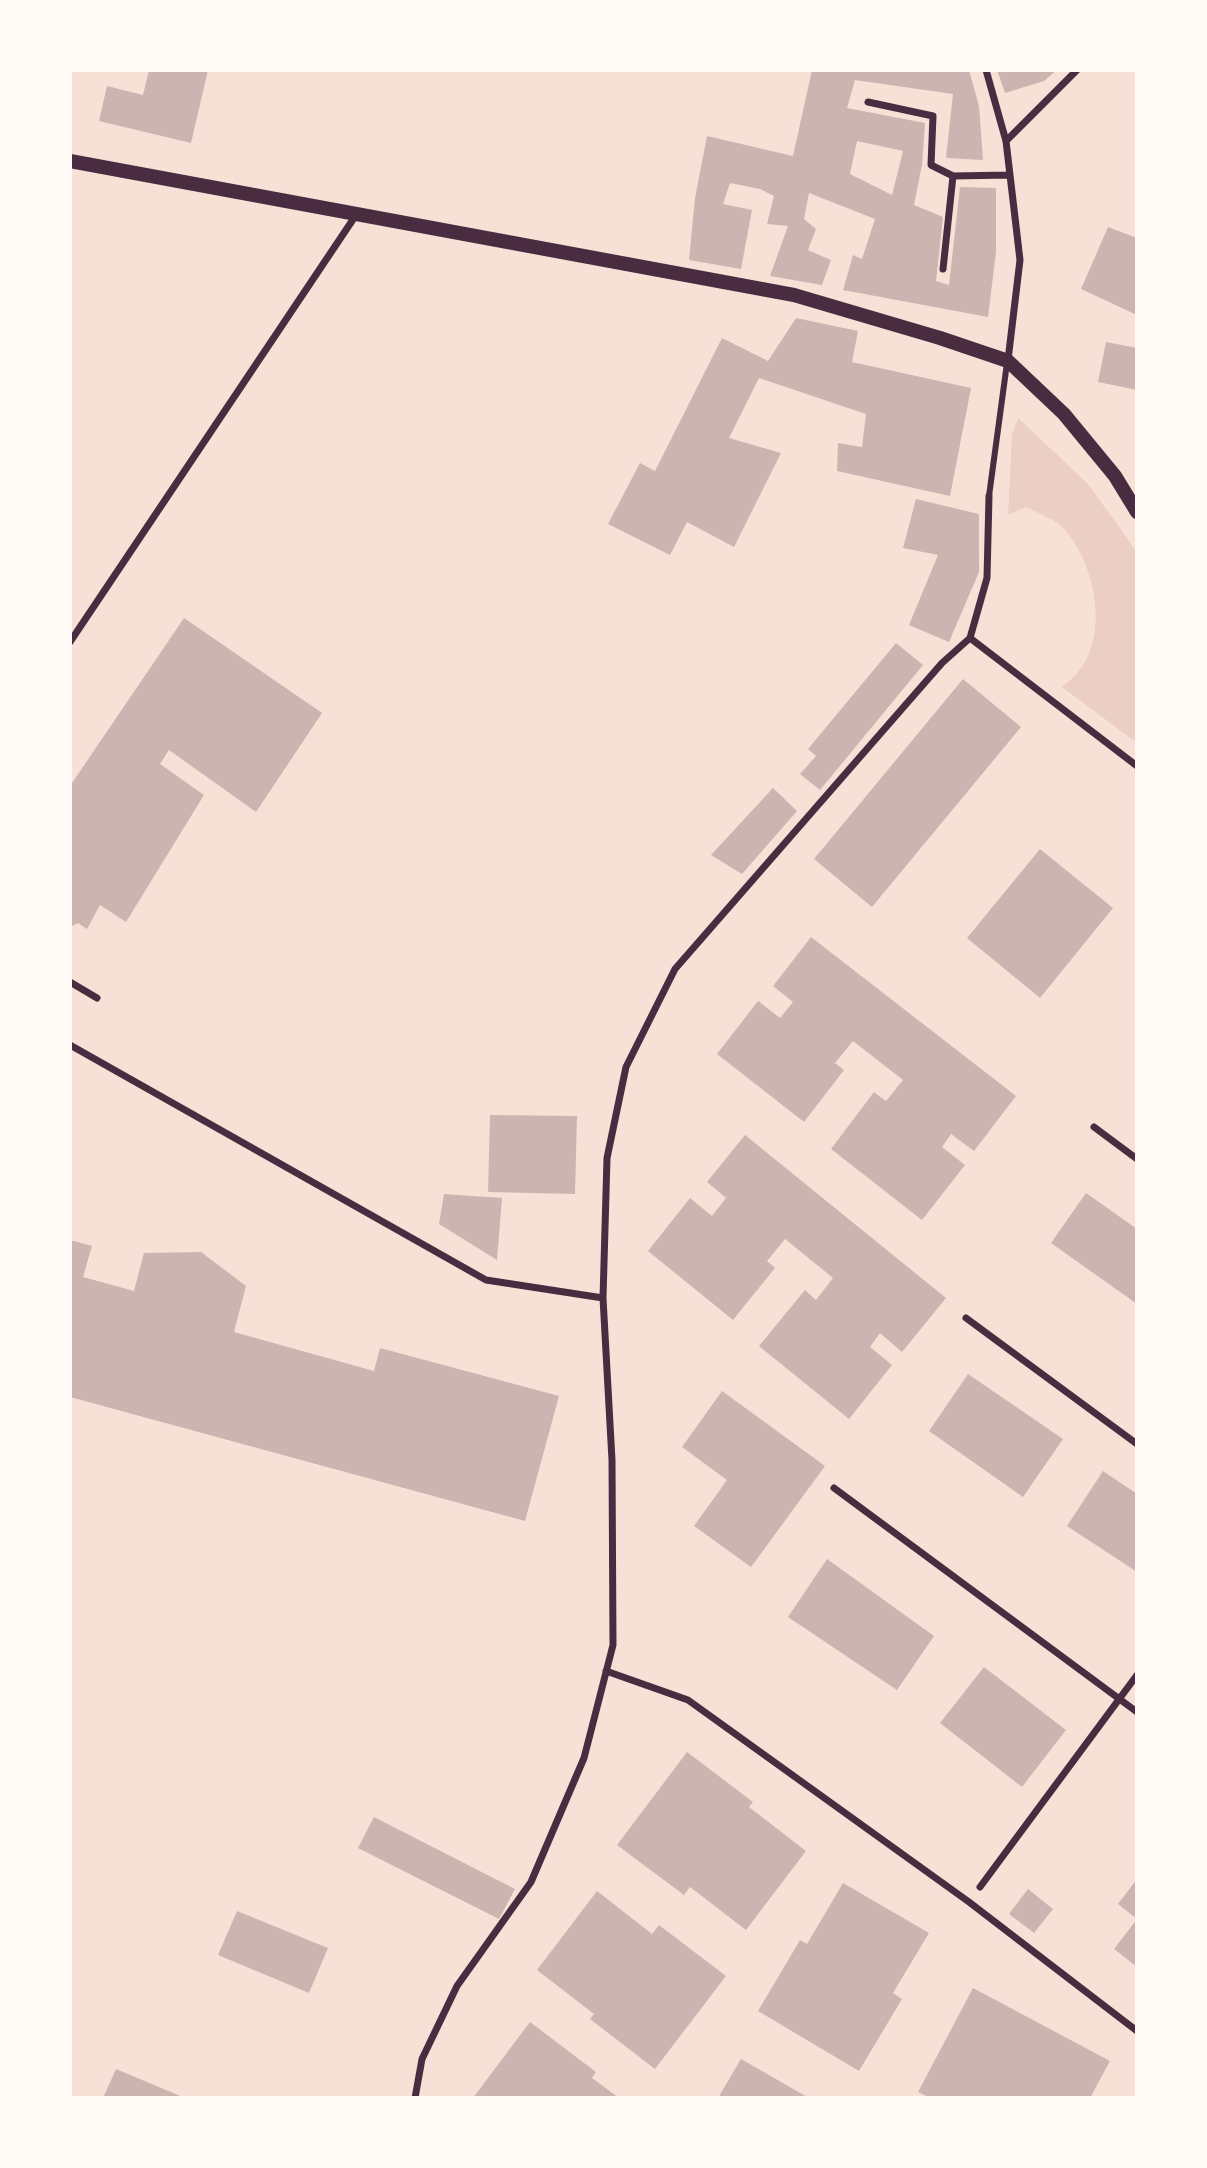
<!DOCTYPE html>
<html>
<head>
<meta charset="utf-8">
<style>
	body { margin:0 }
	#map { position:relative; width:1207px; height:2168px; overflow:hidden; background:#f7e1d7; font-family:"Roboto Serif",serif }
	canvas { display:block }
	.frame { position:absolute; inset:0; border:72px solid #fffaf5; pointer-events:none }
</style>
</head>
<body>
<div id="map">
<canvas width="1207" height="2168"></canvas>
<div class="frame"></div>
</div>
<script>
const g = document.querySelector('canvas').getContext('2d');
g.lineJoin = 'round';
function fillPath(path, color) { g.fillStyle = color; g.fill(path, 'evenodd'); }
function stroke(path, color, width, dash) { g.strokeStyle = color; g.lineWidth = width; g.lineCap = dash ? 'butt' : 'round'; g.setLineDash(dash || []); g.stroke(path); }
const green = new Path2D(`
	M1018,418L1088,484L1137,552V743L1062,687C1072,679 1082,669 1087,658C1107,620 1091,554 1060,525C1052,518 1037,513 1026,507L1008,515L1012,434Z`);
const building = new Path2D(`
	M149,70H208L191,143L99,121L107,86L143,95Z
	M812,70H969L979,106L983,160L946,158L953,94L855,80L847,108L925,123L922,165L914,205L943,217L936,281L949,285L960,187L996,188V252L988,317L843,290L853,255L862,259L875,219L809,193L804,219L816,229L808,250L831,260L822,285L770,276L788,226L767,224L774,196L760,189L730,183L723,204L752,210L741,269L689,260L695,198L707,136L793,156ZM857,141L903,151L892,195L850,174Z
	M997,70H1057L1044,81L1005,93Z
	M1108,227L1137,238V315L1081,289Z
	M796,318L858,331L852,362L971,388L950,496L837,471L838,443L862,447L866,414L759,378L729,438L781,453L734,547L687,522L670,555L608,524L640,463L655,471L722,338L768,361Z
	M1106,342L1137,348V390L1098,382Z
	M916,499L979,514V572L949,642L909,625L938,555L903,548Z
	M184,618L322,713L256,812L169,750L160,764L204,795L126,922L100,905L87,929L78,923L70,927V786Z
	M896,643L923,665L820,790L800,774L816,756L808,749Z
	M963,679L1021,727L872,907L814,859Z
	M773,788L797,811L742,874L711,855Z
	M1040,849L1113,908L1040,998L967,938Z
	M811,937L1016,1096L974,1151L951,1134L942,1147L965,1165L922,1220L831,1149L874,1092L886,1101L903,1080L853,1041L835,1063L844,1070L804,1122L717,1054L758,1001L780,1018L793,1002L773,986Z
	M490,1115L577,1116L575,1194L488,1192Z
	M745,1135L946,1298L902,1352L880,1333L870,1347L892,1365L849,1419L759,1346L805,1290L816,1300L833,1278L785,1239L767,1261L775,1268L733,1320L648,1251L690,1198L712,1216L726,1198L707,1182Z
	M1086,1193L1137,1229V1304L1051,1243Z
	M444,1194L502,1198L497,1260L439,1224Z
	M70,1240L92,1246L83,1277L134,1291L144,1253L201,1252L246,1286L234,1332L374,1371L380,1348L559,1396L525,1521L70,1397Z
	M968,1374L1063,1439L1023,1497L929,1431Z
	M722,1391L825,1466L751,1567L694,1526L727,1480L682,1447Z
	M1103,1471L1137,1494V1572L1067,1526Z
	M827,1559L934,1636L897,1690L788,1617Z
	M984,1667L1066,1730L1022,1787L940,1723Z
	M687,1752L753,1802L749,1807L806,1851L746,1930L690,1887L684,1895L617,1845Z
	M374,1817L515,1889L499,1919L358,1848Z
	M1137,1879V1967L1114,1949L1137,1919L1118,1904Z
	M843,1883L929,1933L893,1993L902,1999L859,2071L758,2011L800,1940L807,1944Z
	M1028,1889L1053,1909L1034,1933L1009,1914Z
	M597,1891L652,1934L659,1925L726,1976L655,2069L590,2019L594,2014L537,1970Z
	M237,1911L328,1948L309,1993L218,1955Z
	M973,1988L1110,2061L1090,2098H930L918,2092Z
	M530,2022L596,2072L592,2078L619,2098H473Z
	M741,2059L809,2098H718Z
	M116,2069L185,2098H103Z`);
const pedestrian = new Path2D(`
	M989,496L1007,363`);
const minor = new Path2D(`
	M986,70L1006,141L1020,260L1008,360
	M868,102L933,116L931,165L953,176L1010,175
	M1006,141L1077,70
	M943,269L953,176
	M970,638L1137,766
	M70,642L356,215
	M70,982L97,998
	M70,1045L486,1280L603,1298
	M1094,1127L1137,1159
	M966,1318L1137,1444
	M834,1488L1137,1712
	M606,1671L688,1700L969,1902L1137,2031
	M980,1887L1137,1675
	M415,2098L422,2059L457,1986L531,1882L584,1758L613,1645L612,1460L603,1298L607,1158L626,1067L675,969L942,663L970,638L987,578L989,496`);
const secondary = new Path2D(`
	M70,161L794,295L940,338L1008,361L1064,414L1115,476L1137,512`);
fillPath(green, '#ebcfc5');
fillPath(building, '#ccb4b1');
stroke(pedestrian, '#4a2c40', 6);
stroke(minor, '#4a2c40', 7);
stroke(secondary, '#4a2c40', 14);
</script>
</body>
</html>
